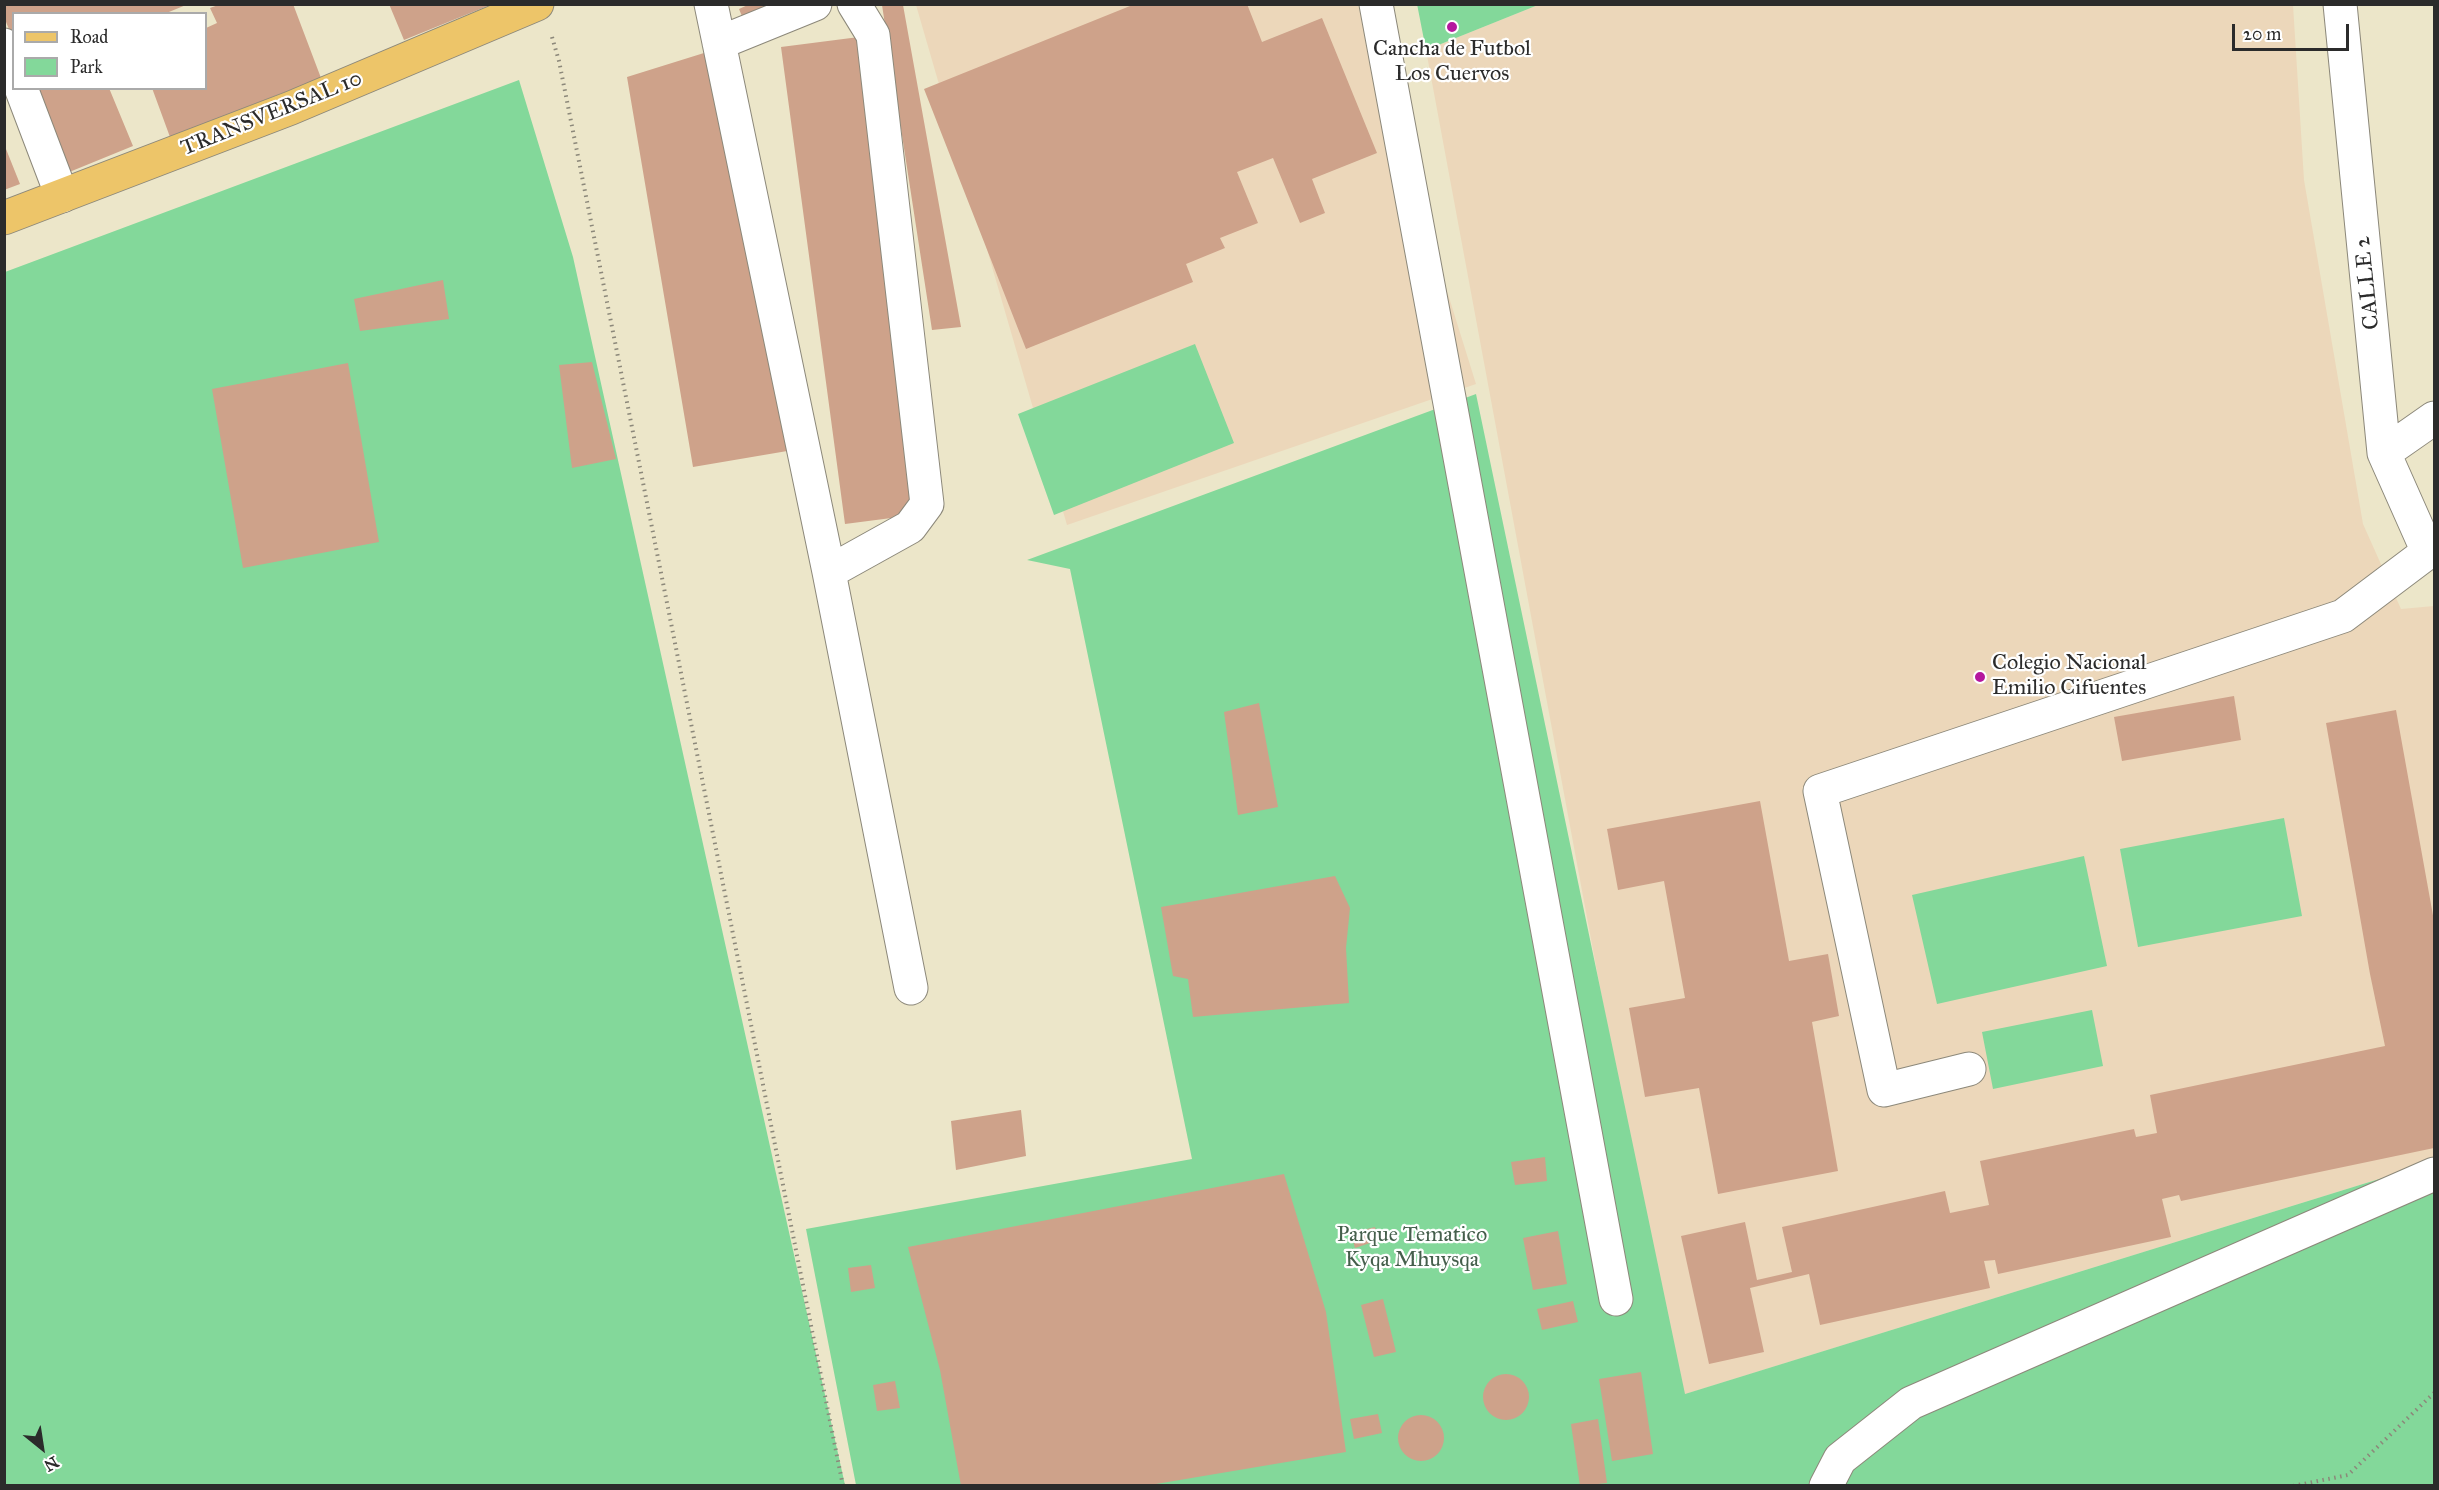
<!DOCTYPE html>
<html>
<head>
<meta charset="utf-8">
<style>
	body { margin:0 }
	#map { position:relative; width:2439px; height:1490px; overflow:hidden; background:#ece6c9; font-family:"IM FELL Great Primer",serif }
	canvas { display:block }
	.frame { position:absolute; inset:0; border:6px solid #2b2b2b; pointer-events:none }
	.legend { position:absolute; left:12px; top:12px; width:195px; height:78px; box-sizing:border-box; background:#fff; border:2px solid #aaa; margin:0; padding:8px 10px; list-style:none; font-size:18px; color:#2b2b2b }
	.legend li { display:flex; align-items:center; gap:12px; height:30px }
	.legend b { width:30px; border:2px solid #aaa }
	.north { position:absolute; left:12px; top:1418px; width:60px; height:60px; -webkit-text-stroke:4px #fff; paint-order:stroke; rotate:150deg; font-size:16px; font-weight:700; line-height:24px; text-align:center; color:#2b2b2b }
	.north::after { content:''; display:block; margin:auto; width:21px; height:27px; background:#2b2b2b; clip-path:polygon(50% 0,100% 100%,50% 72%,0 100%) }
	.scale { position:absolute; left:2232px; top:24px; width:117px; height:27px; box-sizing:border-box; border:3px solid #2b2b2b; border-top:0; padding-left:8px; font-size:18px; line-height:21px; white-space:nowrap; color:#2b2b2b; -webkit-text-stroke:4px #fff; paint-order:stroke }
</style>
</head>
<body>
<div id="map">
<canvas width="2439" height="1490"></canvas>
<div class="frame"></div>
<ul class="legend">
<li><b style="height:8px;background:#edc569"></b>Road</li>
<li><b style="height:16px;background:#83d89a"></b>Park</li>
</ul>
<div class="north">N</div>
<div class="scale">20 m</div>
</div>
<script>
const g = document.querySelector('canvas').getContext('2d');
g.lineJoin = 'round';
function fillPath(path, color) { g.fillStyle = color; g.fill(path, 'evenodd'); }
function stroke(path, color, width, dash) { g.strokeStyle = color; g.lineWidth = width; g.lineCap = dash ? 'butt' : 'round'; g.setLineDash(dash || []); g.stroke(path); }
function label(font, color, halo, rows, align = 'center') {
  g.font = font + ' "IM FELL Great Primer",serif'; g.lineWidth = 4.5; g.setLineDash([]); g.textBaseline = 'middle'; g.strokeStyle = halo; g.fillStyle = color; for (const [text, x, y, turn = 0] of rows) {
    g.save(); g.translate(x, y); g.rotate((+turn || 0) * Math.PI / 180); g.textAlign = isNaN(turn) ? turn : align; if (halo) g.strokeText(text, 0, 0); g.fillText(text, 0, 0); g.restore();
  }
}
const built = new Path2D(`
	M916,5H1358L1476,384L1067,525Z
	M1538,5H2293L2304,180L2363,524L2401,609L2434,606V1162L1676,1397L1426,50Z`);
const green = new Path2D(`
	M1417,4H1538V5L1426,50Z
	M519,80L573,257L845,1485L5,1486V272Z
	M1195,344L1234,443L1054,515L1018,414Z
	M1476,394L1685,1394L2434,1162V1485H856L806,1229L1192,1159L1070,569L1027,560Z
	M2284,818L2302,916L2138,947L2120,849Z
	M2084,856L2107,966L1937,1004L1912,895Z
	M2092,1010L2103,1066L1993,1089L1982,1032Z`);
const building = new Path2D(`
	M4,4L186,5L164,14H14L13,39L4,17Z
	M221,4H293L321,78L170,137L152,88H206V28L217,23L210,8Z
	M389,4H490V5L404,40Z
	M750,4L797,5L746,26L739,9Z
	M1135,4H1247L1262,42L1322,18L1377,153L1312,179L1325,213L1300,223L1273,158L1237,172L1258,223L1220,238L1225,248L1186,264L1193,282L1026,349L924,89Z
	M882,5H903L961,327L932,330Z
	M859,37L930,513L845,524L781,47Z
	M720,48L799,449L693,467L627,77Z
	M33,88H109L133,146L62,175Z
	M4,144L20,184L4,190Z
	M443,280L449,319L360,331L354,299Z
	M592,362L616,459L572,468L559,365Z
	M348,363L379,542L243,568L212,389Z
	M2234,696L2241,740L2122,761L2114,717Z
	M1259,703L1278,807L1238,815L1224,712Z
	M2396,710L2434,921V1148L2181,1201L2179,1195L2162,1199L2171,1237L1998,1274L1995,1260L1984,1261L1990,1288L1820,1325L1809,1274L1750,1288L1764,1352L1709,1364L1681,1236L1745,1222L1757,1280L1792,1272L1782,1227L1945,1191L1950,1213L1989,1205L1980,1161L2134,1129L2136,1137L2157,1133L2150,1095L2385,1046L2370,974L2326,723Z
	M1760,801L1789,961L1828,954L1839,1016L1812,1022L1838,1171L1718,1194L1699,1088L1645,1097L1629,1008L1685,998L1664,881L1618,890L1607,829Z
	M1335,876L1350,908L1346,948L1349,1003L1193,1017L1188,979L1173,976L1161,907Z
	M1021,1110L1026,1156L956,1170L951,1121Z
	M1545,1157L1547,1181L1515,1185L1511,1162Z
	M1284,1174L1326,1312L1346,1452L1144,1486H961L940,1370L908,1247Z
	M1375,1227L1379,1240L1355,1248L1351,1233Z
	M1558,1231L1567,1284L1533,1290L1523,1238Z
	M871,1265L875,1288L851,1292L848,1268Z
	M1383,1299L1396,1352L1374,1357L1361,1305Z
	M1573,1301L1578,1322L1542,1330L1537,1309Z
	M1641,1372L1653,1454L1612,1461L1599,1379Z
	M1483 1397a23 23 0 1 1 46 0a23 23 0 1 1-46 0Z
	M895,1381L900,1408L877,1411L873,1385Z
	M1378,1414L1382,1433L1354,1439L1350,1419Z
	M1398 1438a23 23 0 1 1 46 0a23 23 0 1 1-46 0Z
	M1598,1419L1607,1483L1580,1486L1571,1424Z`);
const path = new Path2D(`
	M552,37L559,61L843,1486
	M2293,1486L2348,1475L2434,1393`);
const minor = new Path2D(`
	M711,4L829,572L911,988
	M1376,4L1616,1299
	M2340,4L2384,453L2428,552
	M719,43L815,4
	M4,45L14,68
	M21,88L62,196
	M2384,453L2434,418
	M829,572L910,527L927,504L873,35L854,4
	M1969,1069L1884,1090L1820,791L2343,616L2428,552
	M1826,1486L1840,1459L1911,1403L2434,1174`);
const major = new Path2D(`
	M4,218L291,108L537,4`);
const markers = [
	[1452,27,6,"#b5179e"],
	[1980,677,6,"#b5179e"]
];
const poiNames = [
	["Cancha de Futbol",1452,50],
	["Los Cuervos",1452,75],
	["Colegio Nacional",1992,664,"left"],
	["Emilio Cifuentes",1992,689,"left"]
];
const streetNames = [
	["TRANSVERSAL 10",272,114,-22],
	["CALLE 2",2368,283,-96]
];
const parkNames = [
	["Parque Tematico",1412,1236],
	["Kyqa Mhuysqa",1412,1261]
];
fillPath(built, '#ecd7ba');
fillPath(green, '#83d89a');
fillPath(building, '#cea28a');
stroke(minor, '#8c887a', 35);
stroke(major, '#8c887a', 35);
stroke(path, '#8c887a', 4, [1.5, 4.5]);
stroke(minor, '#fff', 33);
stroke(major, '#edc569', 33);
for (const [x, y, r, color] of markers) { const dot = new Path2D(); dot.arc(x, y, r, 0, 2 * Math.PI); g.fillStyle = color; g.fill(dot); stroke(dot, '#fff', 2); }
label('22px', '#2b2b2b', '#fff', poiNames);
label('22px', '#2b2b2b', '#fff', streetNames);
label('22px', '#455f4c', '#fff', parkNames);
</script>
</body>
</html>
